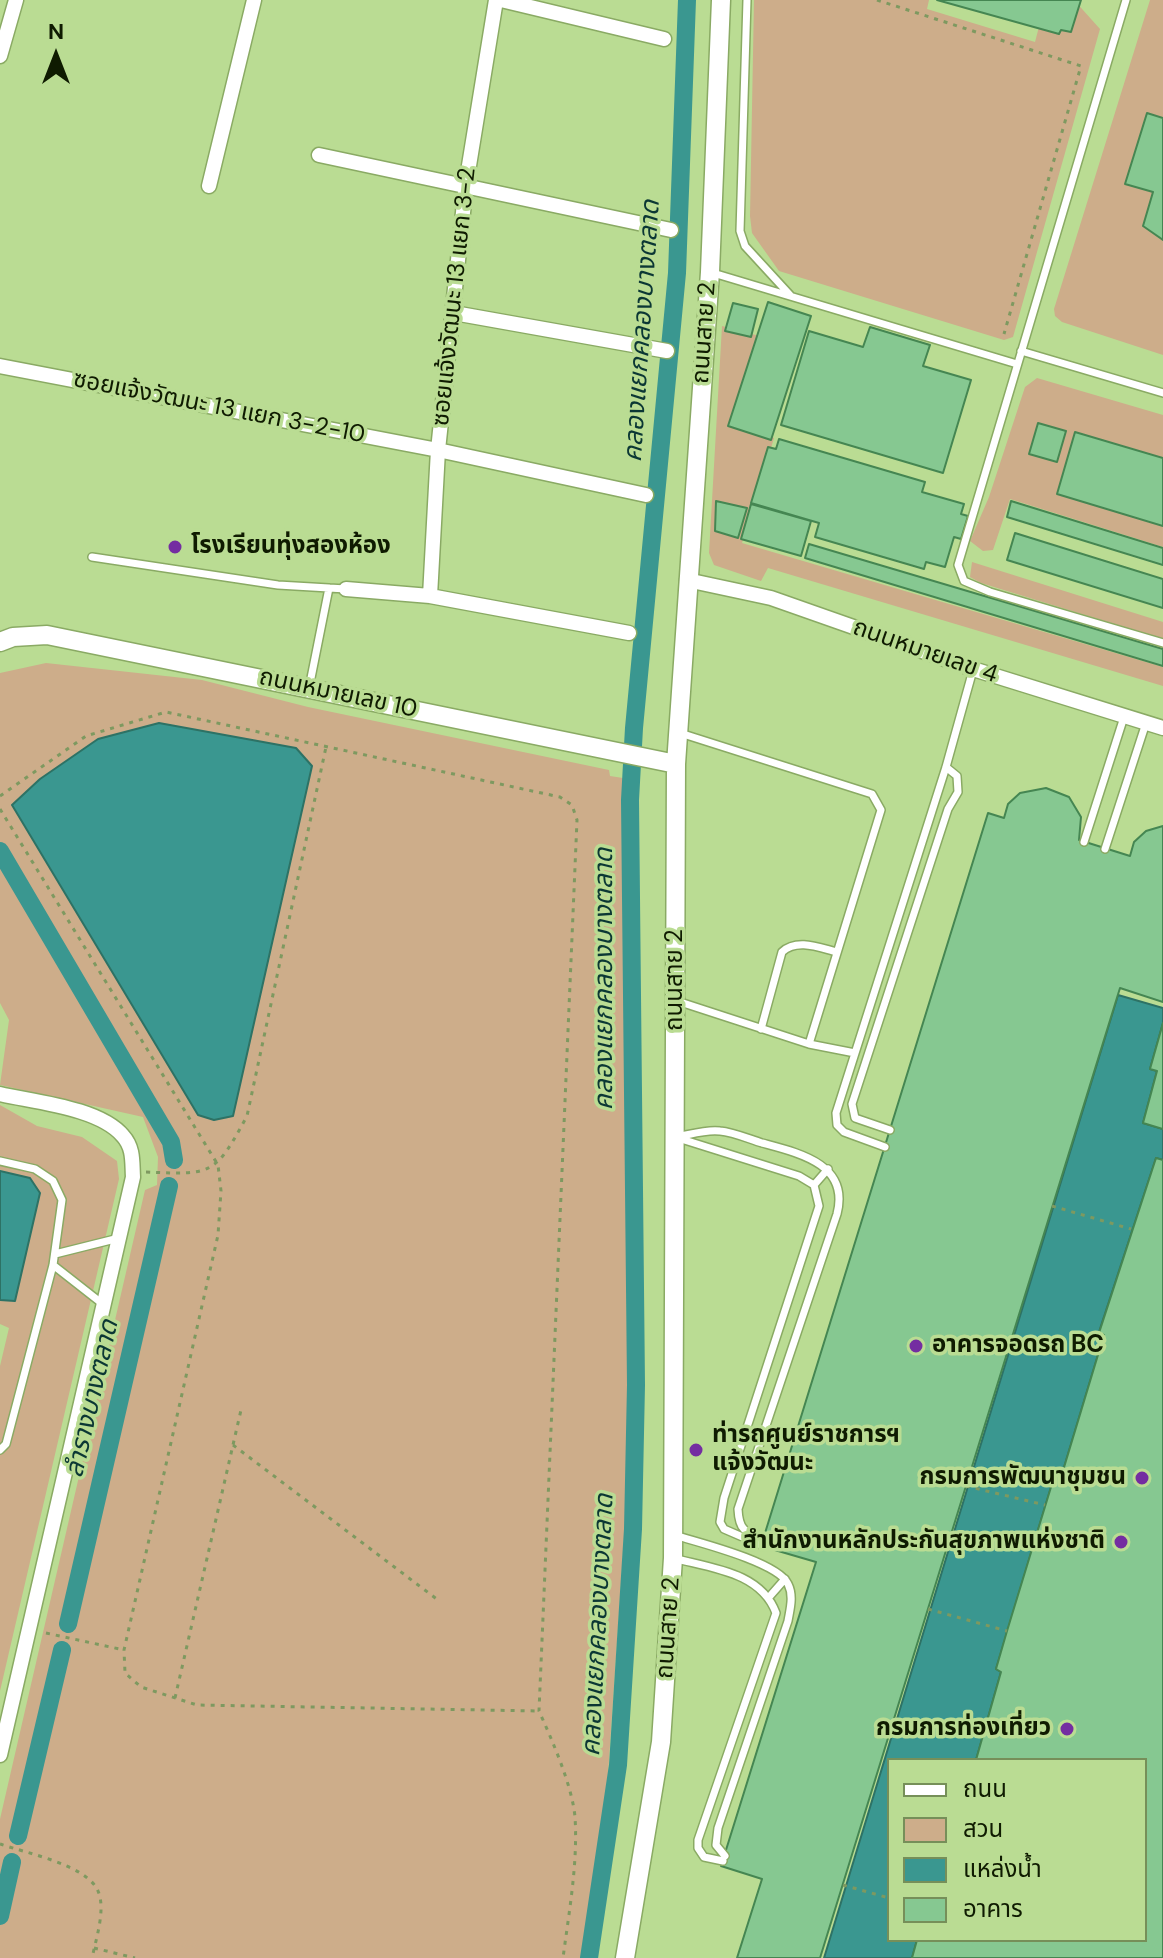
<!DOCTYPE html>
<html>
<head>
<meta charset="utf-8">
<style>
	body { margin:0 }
	#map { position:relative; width:1163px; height:1958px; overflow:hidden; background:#badc93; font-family:"DM Sans","Noto Sans Thai",sans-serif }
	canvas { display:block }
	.legend { position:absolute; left:887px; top:1758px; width:260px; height:184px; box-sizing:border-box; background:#badc93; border:2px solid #768f59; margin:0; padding:10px 14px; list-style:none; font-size:24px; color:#0f1b01 }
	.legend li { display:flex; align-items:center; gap:16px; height:40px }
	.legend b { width:40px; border:2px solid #768f59 }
	.north { position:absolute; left:16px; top:16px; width:80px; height:80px; -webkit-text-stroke:6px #badc93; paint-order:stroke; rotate:0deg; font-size:22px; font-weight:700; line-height:32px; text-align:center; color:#0f1b01 }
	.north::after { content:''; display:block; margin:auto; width:28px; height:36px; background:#0f1b01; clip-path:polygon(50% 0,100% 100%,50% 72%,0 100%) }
</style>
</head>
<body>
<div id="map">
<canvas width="1163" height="1958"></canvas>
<ul class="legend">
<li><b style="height:10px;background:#fff"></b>ถนน</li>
<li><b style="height:22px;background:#cdad8a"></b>สวน</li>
<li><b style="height:22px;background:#3a9790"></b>แหล่งน้ำ</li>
<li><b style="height:22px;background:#86c891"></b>อาคาร</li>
</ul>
<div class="north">N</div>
</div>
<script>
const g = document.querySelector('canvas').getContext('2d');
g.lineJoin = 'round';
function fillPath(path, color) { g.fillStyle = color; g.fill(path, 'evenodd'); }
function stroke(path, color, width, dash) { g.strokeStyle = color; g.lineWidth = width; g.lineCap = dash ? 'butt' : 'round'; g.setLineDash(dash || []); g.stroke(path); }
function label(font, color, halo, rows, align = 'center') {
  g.font = font + ' "DM Sans","Noto Sans Thai",sans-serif'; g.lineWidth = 7; g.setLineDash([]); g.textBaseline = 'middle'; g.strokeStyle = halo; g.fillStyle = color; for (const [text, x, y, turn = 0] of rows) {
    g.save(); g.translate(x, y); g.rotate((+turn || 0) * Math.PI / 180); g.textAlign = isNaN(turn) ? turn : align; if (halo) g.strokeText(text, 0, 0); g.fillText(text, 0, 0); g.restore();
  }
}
const green = new Path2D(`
	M754,0H929L927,9L1035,42L1045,4L1074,0L1100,29L1013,337L1004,340L779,271L752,233L750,216Z
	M1150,0H1163V355L1062,322L1055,316L1054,309Z
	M722,326L763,337L741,422L774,438L742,543L1163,667V686L768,568L761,581L714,565L709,553Z
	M1037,378L1163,415V547L1010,499L993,550L983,551L970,541L989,497L1025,387Z
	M972,562L1163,622V639L981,583L970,577Z
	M46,663L202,680L308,707L609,770L610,776L623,778L628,1479L608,1775L585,1958H0V1819L145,1190L157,1185L158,1157L143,1117L0,1085L9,1020L0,1003V673ZM12,805L214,1120L198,1114Z
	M0,1105L37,1126L82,1137L117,1161L119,1179L0,1691V1366L9,1328L0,1324V1300L15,1301L30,1178L0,1171Z`);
const water = new Path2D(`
	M159,723L296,748L312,766L233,1116L214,1120L198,1115L12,805L40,779L98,739Z
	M1118,995L1163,1008V1023L1150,1069L1157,1071L1143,1123L1163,1129V1160L1156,1158L1099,1332L1104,1335L1062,1474H1055L996,1669L1001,1672L976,1760H889V1940H917L912,1958H824Z
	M0,1171L30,1178L40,1193L15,1301L0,1300Z`);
const canal = new Path2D(`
	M0,851L171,1142L174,1160
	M68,1624L169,1186
	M18,1836L62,1650
	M0,1916L12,1862
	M589,1958L618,1765L633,1529L636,1385L630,800L634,728L677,273L687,0`);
const building = new Path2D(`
	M937,0H1081L1071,32L1061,30L1059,34Z
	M1147,113L1163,118V240L1143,226L1153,192L1125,184Z
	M768,302L811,316L771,440L728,426Z
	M733,303L758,309L751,337L725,331Z
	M870,327L930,345L923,366L971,380L943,473L781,425L809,331L863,347Z
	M1038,423L1066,431L1057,462L1029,454Z
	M1075,432L1163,458V526L1057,494Z
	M779,439L925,482L922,492L964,504L961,514L968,516L961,539L954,537L945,567L926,562L924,569L815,537L819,523L751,503L768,447L776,449Z
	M716,501L747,508L738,538L715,531Z
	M1011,501L1163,548V565L1007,517Z
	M751,504L811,521L801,556L741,539Z
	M1015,533L1163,579V608L1007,560Z
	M809,544L1163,649V666L805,558Z
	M1046,788L1069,797L1081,817L1079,840L1130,856L1134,842L1146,831L1163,826V1002L1120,988L820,1958H737L762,1879L721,1866L816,1562L761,1546L988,813L1004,818L1008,804L1020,793Z
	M1163,1023V1129L1143,1123L1157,1071L1150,1069Z
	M1156,1158L1163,1160V1958H912L917,1940H1145V1760H976L1001,1672L996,1669L1007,1631L1055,1474H1062L1104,1335L1099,1333Z`);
const path = new Path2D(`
	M877,0L1081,66L1004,334
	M0,796L86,736L166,712L560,797L572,805L577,820L539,1711C552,1740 572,1785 575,1817C578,1863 569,1912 563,1958
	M0,809L218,1165L221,1191L218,1235L124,1650L125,1673L141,1687L197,1705L539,1711
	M146,1172C213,1175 215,1175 247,1116L326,747
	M1052,1206L1131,1229
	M233,1445L438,1600
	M966,1486L1045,1505
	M928,1609L1007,1631
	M46,1633L124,1650
	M175,1698L241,1410
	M0,1844C26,1853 87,1865 98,1891C106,1909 96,1939 92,1958
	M843,1885L889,1898
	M94,1948L135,1958`);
const service = new Path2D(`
	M747,0L740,231L745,246L790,295
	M1126,0L958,565L964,581L990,592L1163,643
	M713,273L1017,364
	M1021,351L1163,393
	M92,557L278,585L346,589
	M309,688L329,588
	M680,733L872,794L881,810L809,1044
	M1084,842L1124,717
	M1105,849L1146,723
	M677,1001L809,1044L855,1053
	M761,1029L782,952C797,938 820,948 837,952
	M890,1130L855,1118L852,1104L948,809L958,792L957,776L946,767
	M676,1137C689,1135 706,1129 720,1131C733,1132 749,1139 762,1143C799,1153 850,1164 837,1214L738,1509C739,1530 744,1532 764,1537
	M678,1138L799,1176L814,1185L819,1206L724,1498L720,1522L724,1529L761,1545
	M885,1147L844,1132L837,1125L836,1113L946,767L973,670
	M0,1161L35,1169L53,1181L62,1200L53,1265L6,1444L0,1450
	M814,1185L828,1169
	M55,1254L119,1238
	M53,1265L104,1305
	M674,1535C697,1542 778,1562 788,1584C794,1596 790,1609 788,1621L718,1828L716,1845L725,1856
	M673,1558C711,1568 761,1572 776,1613L698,1840V1848L704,1857L723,1861
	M770,1596L785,1579`);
const minor = new Path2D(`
	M501,0L664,39
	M0,56L16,0
	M319,155L671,230
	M209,186L254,0
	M454,313L667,351
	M0,366L438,450L646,495
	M687,580L771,598L973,669L1163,728
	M346,589L430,596L629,633
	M430,596L438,450L466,184L496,0
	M0,1094C35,1102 100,1108 123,1136C134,1148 132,1163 133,1177L0,1755`);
const tertiary = new Path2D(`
	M0,642L13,637L47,635L676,764
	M625,1958L661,1742L673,1558L676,764L710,272L721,0`);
const markers = [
	[175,547,8,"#742da1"],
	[916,1346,8,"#742da1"],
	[696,1450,8,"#742da1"],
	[1142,1478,8,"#742da1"],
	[1121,1542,8,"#742da1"],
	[1067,1729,8,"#742da1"]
];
const streetNames = [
	["ซอยแจ้งวัฒนะ 13 แยก 3-2",455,297,-84],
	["ถนนสาย 2",705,333,-86],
	["ซอยแจ้งวัฒนะ 13 แยก 3-2-10",219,408,11],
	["ถนนหมายเลข 4",925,652,19],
	["ถนนหมายเลข 10",338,694,12],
	["ถนนสาย 2",676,980,-90],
	["ถนนสาย 2",669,1628,-86]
];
const poiNames = [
	["โรงเรียนทุ่งสองห้อง",191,547],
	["อาคารจอดรถ BC",932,1346],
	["ท่ารถศูนย์ราชการฯ",712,1436],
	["แจ้งวัฒนะ",712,1464],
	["กรมการพัฒนาชุมชน",1126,1478,"right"],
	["สำนักงานหลักประกันสุขภาพแห่งชาติ",1105,1542,"right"],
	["กรมการท่องเที่ยว",1051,1729,"right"]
];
const waterNames = [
	["คลองแยกคลองบางตลาด",643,331,-86],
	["คลองแยกคลองบางตลาด",605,979,-90],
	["ลำรางบางตลาด",93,1399,-77],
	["คลองแยกคลองบางตลาด",599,1625,-87]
];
fillPath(green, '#cdad8a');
fillPath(water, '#3a9790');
stroke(water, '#2d7265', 2);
stroke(canal, '#3a9790', 18);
fillPath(building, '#86c891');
stroke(building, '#458652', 2);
stroke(service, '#8aaa64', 10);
stroke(minor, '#8aaa64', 17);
stroke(tertiary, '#8aaa64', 21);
stroke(path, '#7e9960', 3, [4, 6]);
stroke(service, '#fff', 7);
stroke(minor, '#fff', 14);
stroke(tertiary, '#fff', 18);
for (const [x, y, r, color] of markers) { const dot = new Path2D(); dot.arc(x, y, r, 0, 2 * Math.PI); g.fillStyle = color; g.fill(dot); stroke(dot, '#badc93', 3); }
label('24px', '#0f1b01', '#badc93', streetNames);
label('bold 24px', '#0f1b01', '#badc93', poiNames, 'left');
label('italic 26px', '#0b3734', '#badc93', waterNames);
</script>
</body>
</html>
